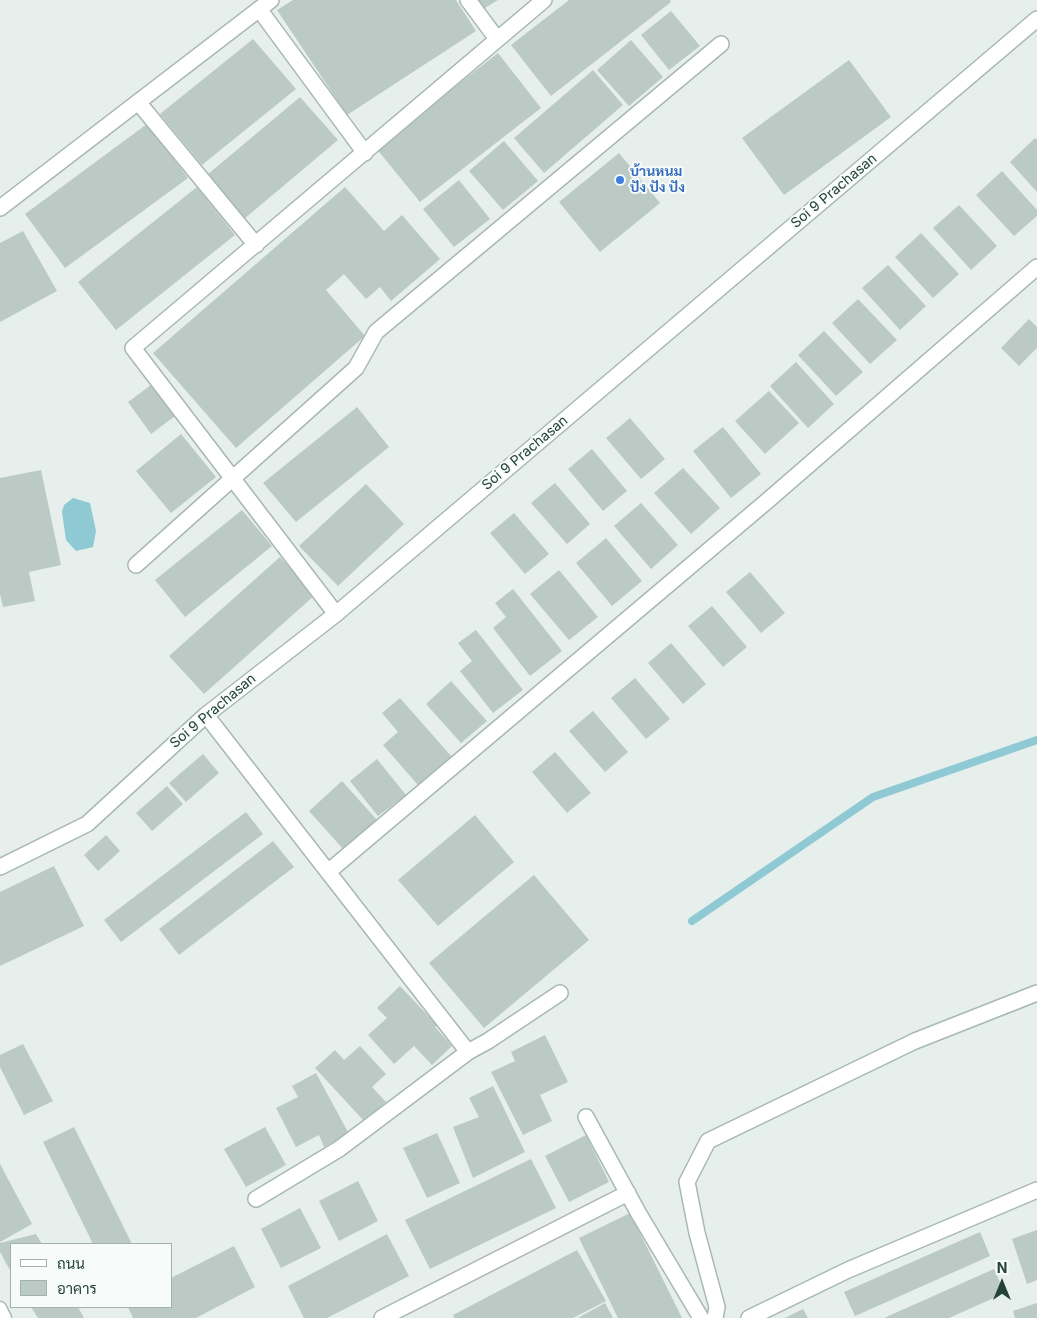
<!DOCTYPE html>
<html>
<head>
<meta charset="utf-8">
<style>
	body { margin:0 }
	#map { position:relative; width:1037px; height:1318px; overflow:hidden; background:#e6efeb; font-family:Inter,Sarabun,sans-serif }
	canvas { display:block }
	.legend { position:absolute; left:10px; top:1243px; width:162px; height:65px; box-sizing:border-box; background:#f7fbf9; border:1px solid #a3b1ad; margin:0; padding:6px 9px; list-style:none; font-size:15px; color:#24423a }
	.legend li { display:flex; align-items:center; gap:10px; height:25px }
	.legend b { width:25px; border:1px solid #a3b1ad }
	.north { position:absolute; left:977px; top:1258px; width:50px; height:50px; -webkit-text-stroke:4px #f7fbf9; paint-order:stroke; rotate:0deg; font-size:14px; font-weight:700; line-height:20px; text-align:center; color:#24423a }
	.north::after { content:''; display:block; margin:auto; width:18px; height:22px; background:#24423a; clip-path:polygon(50% 0,100% 100%,50% 72%,0 100%) }
</style>
</head>
<body>
<div id="map">
<canvas width="1037" height="1318"></canvas>
<ul class="legend">
<li><b style="height:6px;background:#fff"></b>ถนน</li>
<li><b style="height:14px;background:#bbcac4"></b>อาคาร</li>
</ul>
<div class="north">N</div>
</div>
<script>
const g = document.querySelector('canvas').getContext('2d');
g.lineJoin = 'round';
function fillPath(path, color) { g.fillStyle = color; g.fill(path, 'evenodd'); }
function stroke(path, color, width, dash) { g.strokeStyle = color; g.lineWidth = width; g.lineCap = dash ? 'butt' : 'round'; g.setLineDash(dash || []); g.stroke(path); }
function label(font, color, halo, rows, align = 'center') {
  g.font = font + ' Inter,Sarabun,sans-serif'; g.lineWidth = 4; g.setLineDash([]); g.textBaseline = 'middle'; g.strokeStyle = halo; g.fillStyle = color; for (const [text, x, y, turn = 0] of rows) {
    g.save(); g.translate(x, y); g.rotate((+turn || 0) * Math.PI / 180); g.textAlign = isNaN(turn) ? turn : align; if (halo) g.strokeText(text, 0, 0); g.fillText(text, 0, 0); g.restore();
  }
}
const water = new Path2D(`
	M73,498L90,503L96,531L93,547L76,551L66,540L62,512L64,505Z`);
const stream = new Path2D(`
	M692,921L873,797L1037,740`);
const building = new Path2D(`
	M293,0H456L476,31L347,115L277,10Z
	M473,0H498L480,11Z
	M569,0H670L671,2L551,96L511,45Z
	M671,11L700,46L669,70L641,35Z
	M253,39L296,89L202,165L160,114Z
	M631,40L663,77L629,106L597,70Z
	M498,53L541,108L420,202L376,148Z
	M849,60L891,117L784,195L742,138Z
	M593,70L623,105L544,173L514,138Z
	M300,97L338,140L244,219L207,175Z
	M147,124L188,178L65,268L25,214Z
	M1035,138L1037,140V192L1010,162Z
	M504,141L538,181L503,210L469,171Z
	M619,153L660,203L600,252L559,202Z
	M1002,171L1037,210V216L1014,236L976,195Z
	M459,180L490,219L454,247L423,209Z
	M197,187L235,235L116,330L78,282Z
	M345,187L384,231L402,215L440,259L391,301L380,287L366,299L344,274L326,290L365,336L236,448L153,353Z
	M959,205L997,246L971,270L933,228Z
	M23,231L57,291L0,322V243Z
	M921,233L959,274L933,298L895,257Z
	M888,265L926,306L900,330L862,288Z
	M858,299L897,340L870,364L832,323Z
	M1029,319L1037,327V348L1019,366L1001,348Z
	M824,331L863,372L836,396L798,355Z
	M796,362L834,404L808,428L770,386Z
	M151,385L175,416L151,434L128,402Z
	M769,391L799,423L765,454L735,421Z
	M357,407L389,447L296,522L263,483Z
	M630,418L665,459L641,479L606,438Z
	M723,427L761,474L731,498L693,451Z
	M181,434L216,477L171,513L136,471Z
	M592,449L627,491L603,511L568,469Z
	M683,468L720,508L691,534L654,493Z
	M41,470L61,565L29,572L35,601L3,607L0,594V478Z
	M555,483L590,524L567,544L531,503Z
	M366,484L404,524L338,586L299,546Z
	M641,503L678,545L651,569L614,526Z
	M242,510L272,546L185,617L155,580Z
	M514,513L549,554L525,574L490,533Z
	M606,538L642,581L612,606L576,563Z
	M280,557L315,595L204,694L169,656Z
	M559,570L598,617L569,640L530,594Z
	M750,572L785,613L761,633L726,592Z
	M513,589L562,651L530,676L493,628L506,617L495,603Z
	M712,606L747,647L723,667L688,626Z
	M476,630L523,690L493,713L460,671L472,661L458,643Z
	M671,643L706,684L683,704L648,663Z
	M635,678L670,719L646,739L611,698Z
	M451,681L487,721L461,743L426,704Z
	M400,698L452,757L418,785L383,745L398,732L382,713Z
	M593,711L628,752L605,772L569,731Z
	M555,752L591,793L567,813L532,772Z
	M203,754L219,773L186,802L169,783Z
	M377,759L406,795L378,816L350,781Z
	M342,781L377,820L344,850L309,811Z
	M167,786L183,804L152,831L136,813Z
	M246,812L263,834L121,942L104,920Z
	M475,815L514,862L438,926L398,880Z
	M106,835L120,851L98,871L84,855Z
	M273,841L294,867L179,955L159,929Z
	M54,866L84,926L0,966V892Z
	M534,875L589,940L484,1028L429,963Z
	M400,986L437,1025L435,1027L452,1046L432,1065L414,1046L394,1064L368,1035L387,1018L377,1008Z
	M545,1035L568,1082L540,1095L552,1121L523,1135L491,1072L515,1061L511,1052Z
	M23,1044L53,1101L24,1115L0,1067V1055Z
	M360,1046L386,1074L372,1087L386,1102L364,1121L315,1068L335,1050L344,1060Z
	M316,1073L349,1134L324,1147L319,1135L296,1147L276,1108L298,1097L292,1086Z
	M493,1086L525,1152L473,1178L453,1127L479,1117L469,1098Z
	M74,1127L132,1244H93L43,1142Z
	M265,1127L286,1165L246,1187L224,1149Z
	M437,1133L460,1183L427,1198L403,1148Z
	M586,1135L609,1182L569,1202L545,1156Z
	M531,1159L556,1208L430,1269L405,1220Z
	M0,1164L32,1224L0,1242Z
	M358,1181L378,1221L339,1241L319,1201Z
	M300,1208L321,1248L281,1268L261,1229Z
	M630,1213L682,1318H618L579,1238Z
	M1037,1230V1280L1027,1284L1012,1239Z
	M980,1232L990,1256L855,1316L844,1292Z
	M36,1234L42,1244H11V1272L0,1252V1243Z
	M387,1234L409,1276L327,1318H304L288,1286Z
	M234,1246L255,1287L196,1318H133L128,1307H171V1278Z
	M577,1250L606,1301L573,1318H454L453,1315Z
	M994,1269L1005,1293L949,1318H884Z
	M605,1303L613,1318H578Z
	M1037,1303V1318H1015L1013,1311Z
	M31,1307H78L84,1318H38Z
	M803,1309L808,1318H785Z`);
const lane = new Path2D(`
	M0,1308L5,1318`);
const street = new Path2D(`
	M468,0L497,39
	M259,9L365,153
	M138,102L256,245
	M0,208L271,0
	M136,565L356,368L376,332L721,44
	M336,614L133,348L544,0
	M206,715L468,1052
	M0,867L87,824L206,715L336,614L1037,19
	M328,872L766,502L1037,267
	M586,1117L639,1214L701,1318
	M256,1199L339,1149L468,1052L488,1041L560,993
	M382,1318L628,1193
	M715,1318L717,1307L697,1233L687,1182L708,1141L915,1041L1037,993
	M749,1318L848,1270L1037,1190`);
const markers = [
	[620,180,5,"#3f7fe0"]
];
const shopNames = [
	["บ้านหนม",630,172],
	["ปัง ปัง ปัง",630,188]
];
const streetNames = [
	["Soi 9 Prachasan",834,191,-40],
	["Soi 9 Prachasan",525,453,-40],
	["Soi 9 Prachasan",213,711,-40]
];
fillPath(water, '#8ec9d4');
stroke(stream, '#8ec9d4', 8);
fillPath(building, '#bbcac4');
stroke(lane, '#a8b8b2', 15);
stroke(street, '#a8b8b2', 18);
stroke(lane, '#fff', 12);
stroke(street, '#fff', 15);
for (const [x, y, r, color] of markers) { const dot = new Path2D(); dot.arc(x, y, r, 0, 2 * Math.PI); g.fillStyle = color; g.fill(dot); stroke(dot, '#f7fbf9', 2); }
label('bold 14px', '#366cbe', '#f7fbf9', shopNames, 'left');
label('14px', '#24423a', '#f7fbf9', streetNames);
</script>
</body>
</html>
